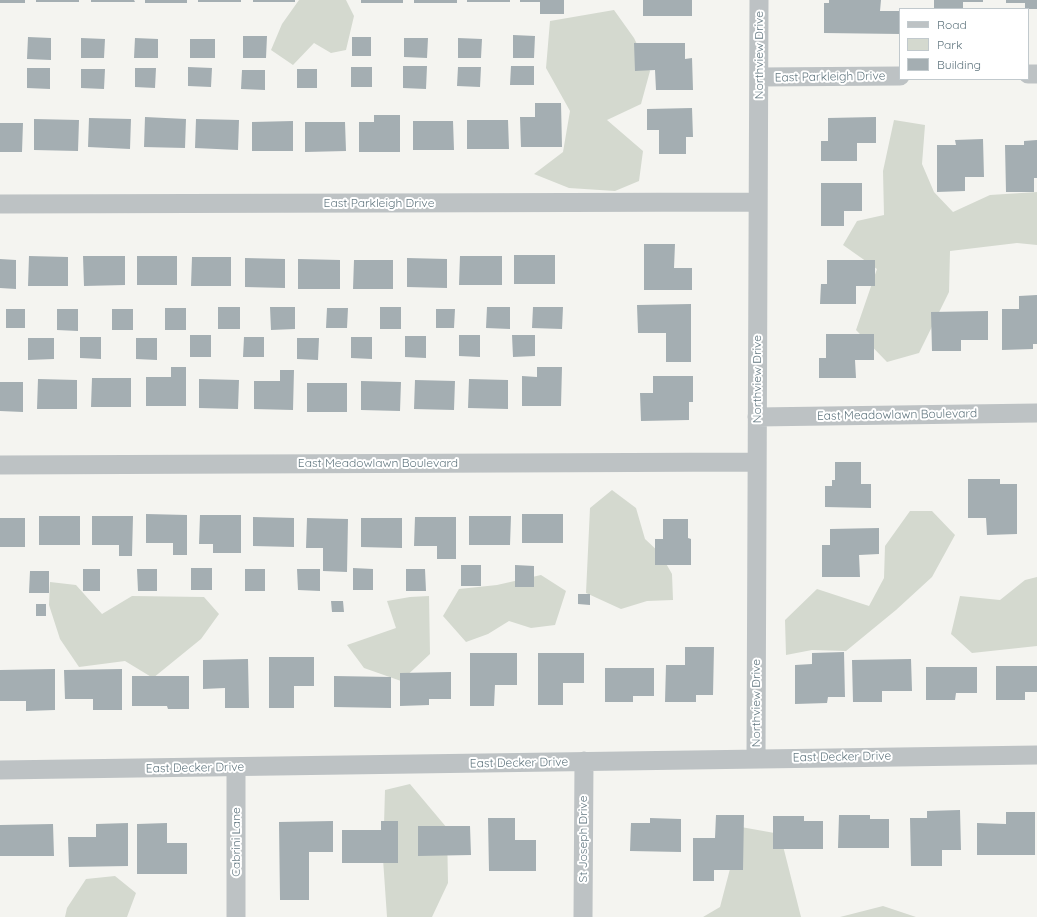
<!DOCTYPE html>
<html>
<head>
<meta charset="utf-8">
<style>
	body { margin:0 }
	#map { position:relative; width:1037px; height:917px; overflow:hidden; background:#f4f4f0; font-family:Quicksand,sans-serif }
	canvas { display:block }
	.legend { position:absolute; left:899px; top:8px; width:130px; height:72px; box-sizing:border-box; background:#fff; border:1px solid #c1c9cd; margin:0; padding:5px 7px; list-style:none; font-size:12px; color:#637881 }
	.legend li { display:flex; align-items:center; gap:8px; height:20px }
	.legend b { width:20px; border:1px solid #c1c9cd }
</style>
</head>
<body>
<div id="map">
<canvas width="1037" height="917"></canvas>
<ul class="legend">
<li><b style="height:5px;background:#bdc2c4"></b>Road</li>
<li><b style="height:11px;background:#d4d9cf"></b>Park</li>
<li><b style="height:11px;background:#a4aeb2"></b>Building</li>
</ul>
</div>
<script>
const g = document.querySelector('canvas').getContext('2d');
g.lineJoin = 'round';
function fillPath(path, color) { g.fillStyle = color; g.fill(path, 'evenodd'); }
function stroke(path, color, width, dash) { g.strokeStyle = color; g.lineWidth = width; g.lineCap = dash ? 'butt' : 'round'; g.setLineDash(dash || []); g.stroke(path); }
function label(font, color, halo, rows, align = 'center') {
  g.font = font + ' Quicksand,sans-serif'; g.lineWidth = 4; g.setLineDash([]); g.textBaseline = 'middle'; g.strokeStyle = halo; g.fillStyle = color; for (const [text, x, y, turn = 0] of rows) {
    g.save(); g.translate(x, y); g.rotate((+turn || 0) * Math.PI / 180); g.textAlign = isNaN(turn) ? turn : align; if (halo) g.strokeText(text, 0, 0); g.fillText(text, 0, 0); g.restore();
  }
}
const green = new Path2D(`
	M299,0H346L354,16L346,50L331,53L314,43L293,65L271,50L282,24Z
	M614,10L634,38L650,71L641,104L607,120L643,151L639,181L615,191L569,188L534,174L563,152L570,111L546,68L550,21Z
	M894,120L925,125L922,164L934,192L953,212L990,195L1037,192V245L1017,243L950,251L949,292L919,353L887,362L856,330L877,269L843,245L857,221L884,215L883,171Z
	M612,490L636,508L645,539L660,553L672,574L673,600L647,601L621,609L586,593L590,508Z
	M910,511H932L955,535L932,577L896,610L846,651L812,650L786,655L785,620L817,589L869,606L884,578L885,546Z
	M541,575L566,591L555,625L531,628L509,621L488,634L466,642L443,616L459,589L497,585Z
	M1037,577V646L972,653L951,634L960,596L1000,600L1025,580Z
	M50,582L76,585L102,614L132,596L204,597L219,614L201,639L153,678L125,661L79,667L60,639L49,605Z
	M429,596L430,654L401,681L364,668L347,645L396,628L387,601L410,597Z
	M410,784L447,828L448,883L432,917H387L383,859L385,790Z
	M741,827L780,834L801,917H703L720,907Z
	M115,876L136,893L127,917H65L67,908L86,879Z
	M883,906L916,917H840Z`);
const building = new Path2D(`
	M0,0H25V3H0Z
	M36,0H79V2H36Z
	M91,0H134L135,2H91Z
	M145,0H187V3H145Z
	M198,0H241V2H198Z
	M253,0H295V2H253Z
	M361,0H403V3H361Z
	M414,0H457V3H414Z
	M467,0H510V2H467Z
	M520,0H564V14H540V2H520Z
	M643,0H692V16H643Z
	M829,0H881L880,11H900V34L824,33V3H829Z
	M934,0H983V2H963V9L934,8Z
	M1006,0H1037V9H1025V3H1006Z
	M513,35L535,36L534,58H513Z
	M243,36H267L266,58H243Z
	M28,37L51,38V60L27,59Z
	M352,37H371V56H352Z
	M81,38L105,39L104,58H81Z
	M135,38L158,39V58H134Z
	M404,38H428L427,58L404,57Z
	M458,38L482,39L481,58H458Z
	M190,39H215V58H190Z
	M634,43H685V59L692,58L693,90H656L655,70L635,71Z
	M403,66H427L426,89L403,88Z
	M511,66H534V85H510Z
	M188,67L212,68L211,87L188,86Z
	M351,67H372V87H351Z
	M458,67H481L480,87L457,86Z
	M27,68H50V89L27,88Z
	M135,68H156L155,88L135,87Z
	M81,69H105L104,89L81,88Z
	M297,69H317V88H297Z
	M242,70H265V90L241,89Z
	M535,103H561L562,147H521L520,117H535Z
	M692,108L693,137H686V154H659V130H647V109Z
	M374,115H400V152H359V122H374Z
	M145,117L186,119L185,148L144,147Z
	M876,117V143H857V161H821V141H828V118Z
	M89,118L131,119L130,149L88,147Z
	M34,119L79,120L78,151L34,150Z
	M196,119L239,120L238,150L195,148Z
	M467,120H508L509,149H467Z
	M293,121V151H252V122Z
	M413,121H453L454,150H413Z
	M305,122H345L346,151L305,152Z
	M0,123H23L22,152H0Z
	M983,139L984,177H965V191L937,192V145H956L955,140Z
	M1037,140V178H1034V192H1006L1005,145H1024V141Z
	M821,183H862V211H844V226H821Z
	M644,244H675L674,268H692V290H644Z
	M514,255H555V284H514Z
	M29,256L68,257V286H28Z
	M83,256H125V285L84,286Z
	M137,256H177V285H137Z
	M460,256H502V285H459Z
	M192,257H231V286H191Z
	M245,258L285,259V288L245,287Z
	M407,258L447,259V288L407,287Z
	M0,259L16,260V289L0,288Z
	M298,259L340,260V289H298Z
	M354,260H393V289H353Z
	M827,260H875V286H856V304H820L821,284H827Z
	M1037,295V344H1033V349L1002,350V309H1019V296Z
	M691,304V362H666V333H638L637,305Z
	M218,307H240V329H218Z
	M270,307H295V329L271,330Z
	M380,307H401V329H380Z
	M487,307H510V329L486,328Z
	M533,307H563L562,329L532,328Z
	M165,308H186V330H165Z
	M327,308H348L347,328H326Z
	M6,309H25V328H6Z
	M57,309H78V331L57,330Z
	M112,309H133V330H112Z
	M436,309H455L454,328H436Z
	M988,311V340H961V351H932L931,312Z
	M826,334H874V360H855L856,378H819V358H826Z
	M190,335H211V357H190Z
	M459,335H480V357L459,356Z
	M512,335H535V356L513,357Z
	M405,336H426V358L405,357Z
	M80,337H101V359L80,358Z
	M244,337H264V357H243Z
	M351,337H372V359L351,358Z
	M28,338H54V359L28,360Z
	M136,338H157V360L136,359Z
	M297,338H319L318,360L297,359Z
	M171,367H186V406H146V377H171Z
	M537,367H562L561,406H522V376L537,377Z
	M280,370H294L293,410L254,409V381H280Z
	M653,376H693V402H689V420L641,421L640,393H653Z
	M92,378H131V407H91Z
	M38,379L77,380V409H37Z
	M199,379L239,380L238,409L199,408Z
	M469,379L508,380V409L468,408Z
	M415,380L455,381L454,410L414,409Z
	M361,381L401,382L400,411L361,410Z
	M0,382H23V412L0,411Z
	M307,383H347V412H307Z
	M835,462H861V484H871V508L825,507V486H832V480H835Z
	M968,479H1000V484H1017V534L987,535L986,518H968Z
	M146,514L187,515V555H173V543H146Z
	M522,514H563V543H522Z
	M200,515H241V553H213V544H199Z
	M39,516H80V545H39Z
	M92,516H133L132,556H119V545H92Z
	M469,516H511L510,545H469Z
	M253,517L294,518V547L253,546Z
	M415,517H456V559H437V546H414Z
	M0,518H25V547H0Z
	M307,518L348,519L347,572L323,571V548H306Z
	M361,518H402V548L361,547Z
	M663,519H688V538L691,539V565H655V539H663Z
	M879,528V554L859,555L860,577H822V545H830V529Z
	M461,565H481V586H461Z
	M515,565L534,566V587H515Z
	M191,568H212V590H191Z
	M353,568L373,569V590H353Z
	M83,569H100V591H83Z
	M137,569H157V591H138Z
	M245,569H265V591H245Z
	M297,569H320V591L298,590Z
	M406,569H425L426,591H406Z
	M30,571H49V593H29Z
	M578,594H590V605L578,604Z
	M331,601H343L344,612H332Z
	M36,604H46V616H36Z
	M685,647H714L713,695H696V702H665L666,665H685Z
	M844,652L845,697H828L827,703L795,704V665L812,664V653Z
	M470,653H517V685H495L494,706H470Z
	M538,653H584V683H563V705H538Z
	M269,657H314V686H294V708H269Z
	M248,659L249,708H225V688L203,689V660Z
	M911,659L912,691H882V702H853L852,660Z
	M996,666H1037V692H1025V700H996Z
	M926,667H977V693H956L955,700H926Z
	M605,668H654V696H633V702H605Z
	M55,669V710L26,711V701H0V670Z
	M122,669V710H93V699H65L64,670Z
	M451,672V699H429V705L400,706V673Z
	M132,676H189V709H168L167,706H132Z
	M334,676L391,677V708L334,707Z
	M960,810L961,850H942V866H911L910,818H927V811Z
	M1006,812H1035V855H977V823L1006,824Z
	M716,815H744L743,870H714V881H693V838H715Z
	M839,815H870V819H889V848H838Z
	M773,816H804V821H823V849H773Z
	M488,818H515V840H536V871H489Z
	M650,818L681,819V852L630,851L631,823H650Z
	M333,821V852H309V900H280L279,822Z
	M381,821H398V863H342V830H381Z
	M128,823V866L69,867L68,837H96V824Z
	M167,823V843H187V874H137V824Z
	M53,824L54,856H0V825Z
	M418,826H470L471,855L418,856Z`);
const street = new Path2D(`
	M1028,74H1037
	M759,77L900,76
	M0,204L757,202
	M757,417L1037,413
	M0,465L756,462
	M756,758L759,0
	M0,770L1037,755
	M236,917V767
	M583,917L584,761`);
const streetNames = [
	["Northview Drive",759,55,-90],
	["East Parkleigh Drive",830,77,-1],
	["East Parkleigh Drive",379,203],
	["Northview Drive",757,379,-90],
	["East Meadowlawn Boulevard",897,415,-1],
	["East Meadowlawn Boulevard",378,463],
	["Northview Drive",756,703,-90],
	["East Decker Drive",842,757,-1],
	["East Decker Drive",519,763,-1],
	["East Decker Drive",195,768,-1],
	["St Joseph Drive",583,839,-90],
	["Cabrini Lane",236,842,-90]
];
fillPath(green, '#d4d9cf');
fillPath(building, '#a4aeb2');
stroke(street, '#bdc2c4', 19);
label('12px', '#637881', '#fff', streetNames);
</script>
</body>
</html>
